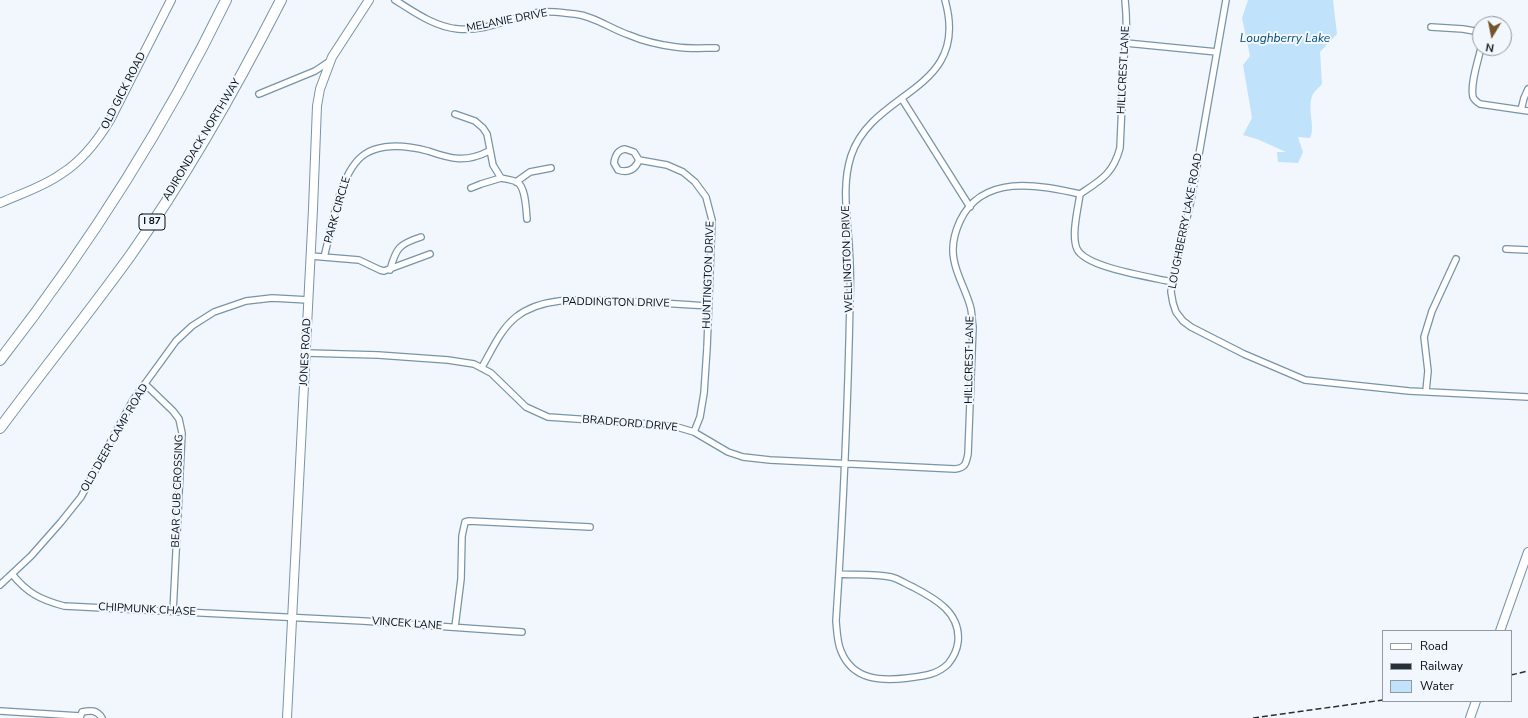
<!DOCTYPE html>
<html>
<head>
<meta charset="utf-8">
<style>
	body { margin:0 }
	#map { position:relative; width:1528px; height:718px; overflow:hidden; background:#f1f7fc; font-family:"Nunito Sans",sans-serif }
	canvas { display:block }
	.legend { position:absolute; left:1382px; top:630px; width:130px; height:72px; box-sizing:border-box; background:#f1f7fc; border:1px solid #92999f; margin:0; padding:5px 7px; list-style:none; font-size:12px; color:#040d14 }
	.legend li { display:flex; align-items:center; gap:8px; height:20px }
	.legend b { width:20px; border:1px solid #92999f }
	.north { position:absolute; left:1472px; top:16px; width:40px; height:40px; box-sizing:border-box; background:#f1f7fc; border:1px solid #92999f; border-radius:50%; rotate:190deg; font-size:11px; font-weight:700; line-height:16px; text-align:center; color:#040d14 }
	.north::after { content:''; display:block; margin:auto; width:14px; height:18px; background:#74542a; clip-path:polygon(50% 0,100% 100%,50% 72%,0 100%) }
</style>
</head>
<body>
<div id="map">
<canvas width="1528" height="718"></canvas>
<ul class="legend">
<li><b style="height:5px;background:#fff"></b>Road</li>
<li><b style="height:5px;background:#273036"></b>Railway</li>
<li><b style="height:11px;background:#c0e2fb"></b>Water</li>
</ul>
<div class="north">N</div>
</div>
<script>
const g = document.querySelector('canvas').getContext('2d');
g.lineJoin = 'round';
function fillPath(path, color) { g.fillStyle = color; g.fill(path, 'evenodd'); }
function stroke(path, color, width, dash) { g.strokeStyle = color; g.lineWidth = width; g.lineCap = dash ? 'butt' : 'round'; g.setLineDash(dash || []); g.stroke(path); }
function label(font, color, halo, rows, align = 'center') {
  g.font = font + ' "Nunito Sans",sans-serif'; g.lineWidth = 4; g.setLineDash([]); g.textBaseline = 'middle'; g.strokeStyle = halo; g.fillStyle = color; for (const [text, x, y, turn = 0] of rows) {
    g.save(); g.translate(x, y); g.rotate((+turn || 0) * Math.PI / 180); g.textAlign = isNaN(turn) ? turn : align; if (halo) g.strokeText(text, 0, 0); g.fillText(text, 0, 0); g.restore();
  }
}
const water = new Path2D(`
	M1248,0H1333L1337,34L1320,52L1322,84C1320,87 1315,90 1313,94C1306,108 1316,126 1310,138L1298,137L1303,152L1298,163L1278,162L1277,152H1286L1257,139L1243,135L1252,118L1243,65L1250,56L1242,18Z`);
const street = new Path2D(`
	M395,0C414,12 435,27 458,29C487,32 513,16 541,12C552,11 564,13 575,14C594,16 611,29 629,35C643,41 660,45 676,47C689,49 703,48 716,48
	M1226,0L1191,200L1172,282L1171,292L1173,303L1176,312L1183,321L1191,327L1244,354L1305,380L1409,391L1528,397
	M1431,27L1463,29L1480,32
	M1126,43L1217,52
	M1481,48C1478,61 1470,84 1473,97C1474,100 1477,102 1480,104L1528,111
	M259,94L315,71L330,61
	M902,99L970,207
	M1521,110L1524,98L1528,89
	M455,114L475,121L483,128L487,134L493,165L501,178
	M625,149L634,152L639,160C635,170 628,173 618,170L614,163C615,156 617,150 625,149Z
	M639,160L667,165L683,172L695,182L706,197L712,220L707,348L704,393L700,417L694,432
	M501,178C506,179 513,180 517,182C526,187 526,210 527,219
	M516,182L530,172L551,168
	M471,188L481,184L501,178
	M1080,194C1078,209 1071,235 1077,249C1086,268 1152,277 1172,282
	M1506,249L1528,250
	M311,256L359,260L380,270L384,271L430,254
	M324,257C332,228 339,171 365,154C371,150 378,148 385,147C400,145 413,147 428,151C451,159 466,163 489,151
	M390,270C396,248 399,244 421,237
	M306,353L378,355L448,360L474,364L491,373L526,407L548,417L650,424L677,427L694,432L728,452L743,457L770,460L955,469C965,468 966,464 968,454L973,327C972,321 972,315 971,309C967,292 957,277 954,260C951,246 954,234 960,221C982,174 1038,184 1080,194C1101,180 1113,174 1120,148L1124,58C1127,38 1127,19 1125,0
	M482,367C492,350 500,330 516,317C544,295 586,300 620,301C649,302 678,304 708,306
	M145,384L173,411L179,419L182,433L173,612
	M1426,391L1428,371L1424,337L1432,311L1456,259
	M12,574C27,593 41,600 64,606L363,621L522,632
	M839,574C856,575 874,574 891,577C899,579 906,584 913,587C936,599 961,613 958,642C957,650 953,658 948,664C937,675 923,676 908,678C882,681 853,681 841,651C837,642 837,631 836,621C843,514 848,406 850,299C851,276 850,254 848,232C846,207 843,181 851,156C873,89 971,92 945,0
	M0,585L31,556L61,522L81,497L133,400L176,341L192,326L214,312L246,301L272,298L309,300
	M455,627L461,579L462,536L465,522L469,521L590,527
	M0,711L80,716
	M80,718L82,712C91,710 97,710 102,718`);
const secondary = new Path2D(`
	M0,203C20,194 43,187 61,174C82,161 98,140 110,120L171,0
	M287,718L313,209L317,106L320,89L332,57L369,0`);
const primary = new Path2D(`
	M1500,631L1528,552
	M1470,718L1476,701`);
const highway = new Path2D(`
	M0,360C87,248 164,128 226,0
	M0,428C43,370 88,314 130,256C187,175 236,88 281,0`);
const rail = new Path2D(`
	M1511,675L1528,671
	M1253,718L1383,700`);
const shields = [
	[152,222,26]
];
const shieldNames = [
	["I 87",152,222]
];
const streetNames = [
	["MELANIE DRIVE",507,21,-11],
	["HILLCREST LANE",1124,70,-87],
	["OLD GICK ROAD",124,91,-63],
	["ADIRONDACK NORTHWAY",202,140,-59],
	["PARK CIRCLE",338,210,-74],
	["LOUGHBERRY LAKE ROAD",1186,221,-79],
	["WELLINGTON DRIVE",848,259,-92],
	["HUNTINGTON DRIVE",709,275,-88],
	["PADDINGTON DRIVE",616,303,1],
	["JONES ROAD",306,352,-87],
	["HILLCREST LANE",970,360,-89],
	["BRADFORD DRIVE",630,424,5],
	["OLD DEER CAMP ROAD",115,438,-60],
	["BEAR CUB CROSSING",178,491,-88],
	["CHIPMUNK CHASE",147,610,3],
	["VINCEK LANE",407,624,4]
];
const waterNames = [
	["Loughberry Lake",1285,39]
];
fillPath(water, '#c0e2fb');
stroke(street, '#7894a8', 8);
stroke(secondary, '#7894a8', 10);
stroke(primary, '#7894a8', 10);
stroke(highway, '#7894a8', 12);
stroke(street, '#fff', 5.5);
stroke(secondary, '#fff', 8);
stroke(primary, '#fff', 8);
stroke(highway, '#fff', 10);
stroke(rail, '#273036', 1.5, [6, 3]);
for (const [x, y, w] of shields) { const box = new Path2D(); box.roundRect(x - w / 2, y - 8, w, 16, 3); g.fillStyle = '#f1f7fc'; g.fill(box); stroke(box, '#040d14', 1); }
label('bold 10px', '#040d14', null, shieldNames);
label('11px', '#040d14', '#f1f7fc', streetNames);
label('italic 12px', '#004b71', '#f1f7fc', waterNames);
</script>
</body>
</html>
